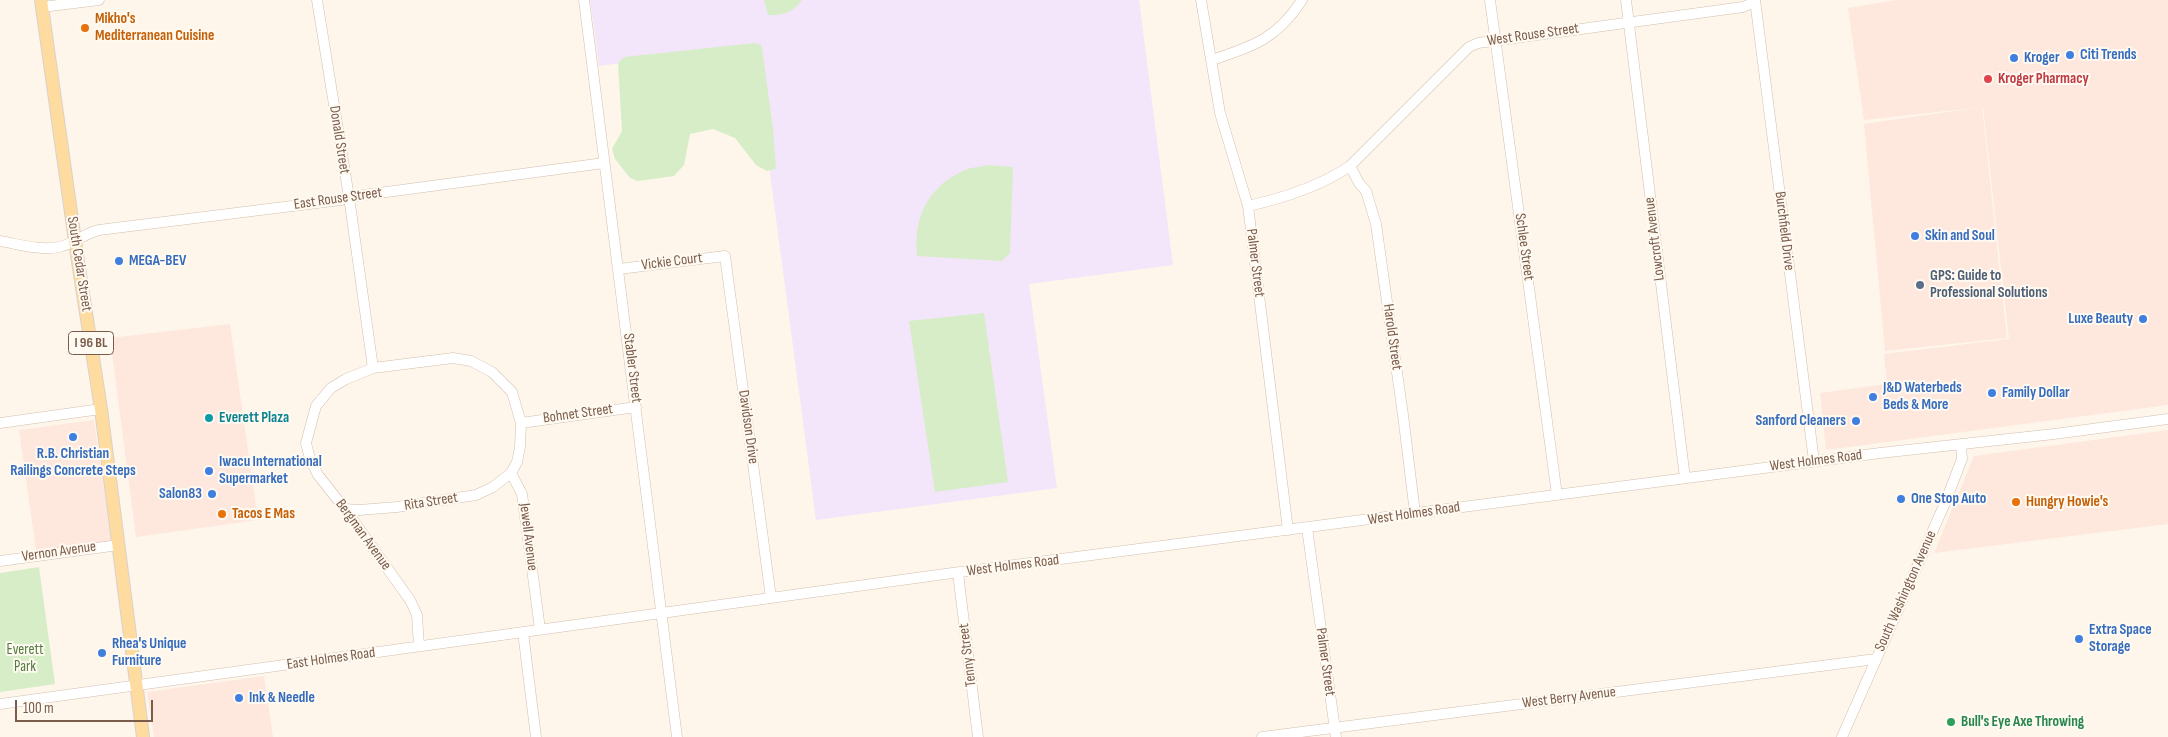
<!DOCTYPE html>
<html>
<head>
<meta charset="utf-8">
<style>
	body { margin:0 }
	#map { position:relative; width:2168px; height:737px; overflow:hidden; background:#fef6ea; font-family:"Sofia Sans Condensed",sans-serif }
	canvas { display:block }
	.scale { position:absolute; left:15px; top:700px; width:138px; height:22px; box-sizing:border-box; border:2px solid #7b5c4b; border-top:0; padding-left:6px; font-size:15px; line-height:18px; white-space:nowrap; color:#7b5c4b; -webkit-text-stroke:4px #fffaf1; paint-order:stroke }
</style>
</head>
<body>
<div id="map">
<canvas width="2168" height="737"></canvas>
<div class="scale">100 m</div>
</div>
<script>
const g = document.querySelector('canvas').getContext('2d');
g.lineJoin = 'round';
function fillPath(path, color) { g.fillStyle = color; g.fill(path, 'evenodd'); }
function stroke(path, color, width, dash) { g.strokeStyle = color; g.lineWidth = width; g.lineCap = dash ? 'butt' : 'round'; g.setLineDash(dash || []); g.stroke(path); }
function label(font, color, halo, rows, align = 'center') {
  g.font = font + ' "Sofia Sans Condensed",sans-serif'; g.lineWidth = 4; g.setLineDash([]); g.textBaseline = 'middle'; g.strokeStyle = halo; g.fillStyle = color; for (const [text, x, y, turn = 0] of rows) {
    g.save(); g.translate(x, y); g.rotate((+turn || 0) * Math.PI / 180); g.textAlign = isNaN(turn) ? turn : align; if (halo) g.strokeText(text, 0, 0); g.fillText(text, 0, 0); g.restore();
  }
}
const commercial = new Path2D(`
	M1897,0H2168V405L1826,450L1820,393L1887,384L1884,354L2009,339L1983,107L1864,120L1848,8Z
	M1982,107L2007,338L1885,351L1864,124Z
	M230,324L258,520L136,537L110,338Z
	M94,420L112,546L37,557L19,430Z
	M2168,430V524L1934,553L1974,456Z
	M264,676L273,737H154L147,692Z`);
const education = new Path2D(`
	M590,0H1139L1173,265L1029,284L1057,488L816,520L753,45L599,66Z`);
const green = new Path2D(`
	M764,0H802C794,12 782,16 768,15Z
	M755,43L761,45L762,48L773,128L776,169L767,171L756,165L735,138L713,129L690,134L684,165L674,176L638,181L630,178L615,159L612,149L622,131L618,63L624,57Z
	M988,165L1013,167L1010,253L1002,261L917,256C913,218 928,186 965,170C971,167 980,167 988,165Z
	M984,313L1008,482L935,492L909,321Z
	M39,567L55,684L0,692V573Z`);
const minor = new Path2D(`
	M317,0L349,197L373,368
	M584,0L677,737
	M1201,0L1220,113L1248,206L1288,530
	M1490,0L1557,495
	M1626,0L1685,478
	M1755,0L1814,461
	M42,7L99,0
	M1212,60C1253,46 1277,39 1302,0
	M1350,166L1359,183L1366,191L1376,224L1403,415L1415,513
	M1248,206C1284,198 1319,187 1350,166L1469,47L1478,43L1743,7L1755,2
	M0,241C18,244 41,251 59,247C74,244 85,233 99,230L341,200L349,197L604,163
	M619,269L725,256L771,598
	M0,423L101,409
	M521,423L636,407
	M511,473L522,494L540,629
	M345,509L359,510L397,507L476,495L493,487L511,473L517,462L520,447L521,423L512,392L492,372L471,361L453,358L373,368L346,379L331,388L316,406L306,443L310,459L318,475L345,509L410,600L417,615L419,646
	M1307,528L1336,737
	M0,561L119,545
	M958,573L978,737
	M523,632L536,737
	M0,704L945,574L1880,453L2054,434L2168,419
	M1262,737L1876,659
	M1842,737L1945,503L1962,459L1961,444`);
const major = new Path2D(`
	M41,0L77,255L101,409L143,737`);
const markers = [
	[85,28,5,"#e8710a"],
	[2070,55,5,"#3f7fe0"],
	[2014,58,5,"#3f7fe0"],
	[1988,79,5,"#e0444e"],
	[1915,236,5,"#3f7fe0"],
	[119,261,5,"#3f7fe0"],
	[1920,285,5,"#5c6f8a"],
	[2143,319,5,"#3f7fe0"],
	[1992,393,5,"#3f7fe0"],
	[1873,397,5,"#3f7fe0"],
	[209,418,5,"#0f9aa8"],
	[1856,421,5,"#3f7fe0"],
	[73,437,5,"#3f7fe0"],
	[209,471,5,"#3f7fe0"],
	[212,494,5,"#3f7fe0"],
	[1901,499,5,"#3f7fe0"],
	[2016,502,5,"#e8710a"],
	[222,514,5,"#e8710a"],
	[2079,639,5,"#3f7fe0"],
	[102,653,5,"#3f7fe0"],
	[239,698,5,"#3f7fe0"],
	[1951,722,5,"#2e9e5b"]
];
const shields = [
	[91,343,45]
];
const shieldNames = [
	["I 96 BL",91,343]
];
const foodNames = [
	["Mikho's",95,19],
	["Mediterranean Cuisine",95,36],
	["Hungry Howie's",2026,502],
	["Tacos E Mas",232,514]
];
const streetNames = [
	["West Rouse Street",1533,35,-8],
	["Donald Street",339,140,81],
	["East Rouse Street",338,199,-8],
	["Burchfield Drive",1784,231,83],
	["Lowcroft Avenue",1655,239,-97],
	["Schlee Street",1524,247,82],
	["Vickie Court",672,262,-7],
	["Palmer Street",1255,263,83],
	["South Cedar Street",79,264,81],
	["Harold Street",1392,337,82],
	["Stabler Street",632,368,83],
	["Bohnet Street",578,414,-8],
	["Davidson Drive",748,427,82],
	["West Holmes Road",1816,461,-7],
	["Rita Street",431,502,-9],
	["West Holmes Road",1414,514,-8],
	["Bergman Avenue",363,535,54],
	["Jewell Avenue",528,537,83],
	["Vernon Avenue",59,552,-8],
	["West Holmes Road",1013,566,-7],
	["South Washington Avenue",1906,591,-66],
	["Tenny Street",968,655,-97],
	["East Holmes Road",331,659,-8],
	["Palmer Street",1325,662,82],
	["West Berry Avenue",1569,698,-7]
];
const shopNames = [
	["Citi Trends",2080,55],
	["Kroger",2024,58],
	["Skin and Soul",1925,236],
	["MEGA-BEV",129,261],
	["Luxe Beauty",2133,319,"right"],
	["J&D Waterbeds",1883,388],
	["Beds & More",1883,405],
	["Family Dollar",2002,393],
	["Sanford Cleaners",1846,421,"right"],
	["R.B. Christian",73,454,"center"],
	["Railings Concrete Steps",73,471,"center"],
	["Iwacu International",219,462],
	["Supermarket",219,479],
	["Salon83",202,494,"right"],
	["One Stop Auto",1911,499],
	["Extra Space",2089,630],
	["Storage",2089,647],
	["Rhea's Unique",112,644],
	["Furniture",112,661],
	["Ink & Needle",249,698]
];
const healthNames = [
	["Kroger Pharmacy",1998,79]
];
const serviceNames = [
	["GPS: Guide to",1930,276],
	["Professional Solutions",1930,293]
];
const cultureNames = [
	["Everett Plaza",219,418]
];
const parkNames = [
	["Everett",25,650],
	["Park",25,667]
];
const leisureNames = [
	["Bull's Eye Axe Throwing",1961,722]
];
fillPath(commercial, '#fee7dd');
fillPath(education, '#f3e6fa');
fillPath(green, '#d6edc7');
stroke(minor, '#d2beae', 11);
stroke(major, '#dad1cd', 14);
stroke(minor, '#fff', 10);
stroke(major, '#fedca0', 12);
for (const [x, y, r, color] of markers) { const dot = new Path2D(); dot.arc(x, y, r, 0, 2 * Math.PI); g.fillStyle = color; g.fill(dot); stroke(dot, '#fffaf1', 2); }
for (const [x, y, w] of shields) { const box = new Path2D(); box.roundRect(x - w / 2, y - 11.5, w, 23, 4); g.fillStyle = '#fffaf1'; g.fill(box); stroke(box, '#7b5c4b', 1); }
label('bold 14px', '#7b5c4b', null, shieldNames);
label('bold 15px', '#c56008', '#fffaf1', foodNames, 'left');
label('15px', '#7b5c4b', '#fffaf1', streetNames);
label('bold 15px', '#366cbe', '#fffaf1', shopNames, 'left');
label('bold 15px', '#be3a42', '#fffaf1', healthNames, 'left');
label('bold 15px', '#4e5e75', '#fffaf1', serviceNames, 'left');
label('bold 15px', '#0d838f', '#fffaf1', cultureNames, 'left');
label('15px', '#507a3f', '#fffaf1', parkNames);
label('bold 15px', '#27864d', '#fffaf1', leisureNames, 'left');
</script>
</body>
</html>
